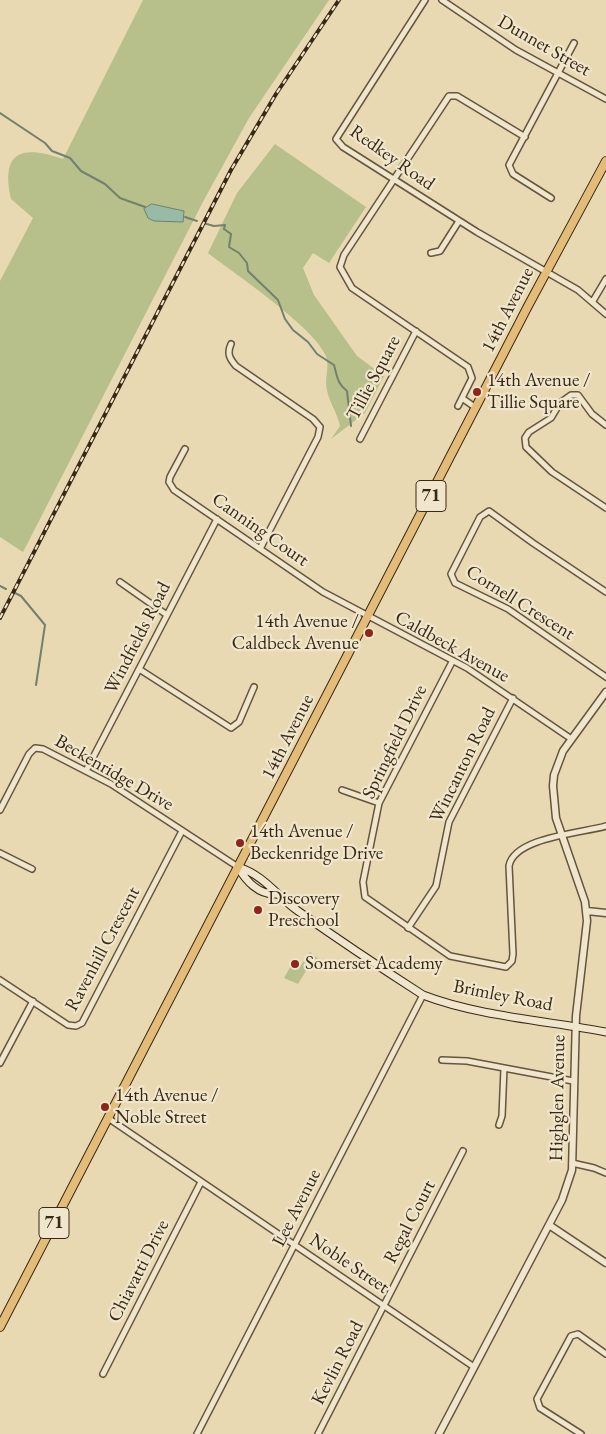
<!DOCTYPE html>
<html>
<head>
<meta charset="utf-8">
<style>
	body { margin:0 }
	canvas { display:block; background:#e8d9b2 }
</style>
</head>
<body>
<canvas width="606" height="1434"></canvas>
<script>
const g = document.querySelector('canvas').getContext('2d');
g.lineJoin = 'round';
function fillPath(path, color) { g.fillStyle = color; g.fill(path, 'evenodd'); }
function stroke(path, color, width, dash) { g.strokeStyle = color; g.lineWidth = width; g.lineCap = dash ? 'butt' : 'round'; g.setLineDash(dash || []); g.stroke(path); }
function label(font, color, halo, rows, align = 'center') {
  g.font = font + ' "EB Garamond",serif'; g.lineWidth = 4.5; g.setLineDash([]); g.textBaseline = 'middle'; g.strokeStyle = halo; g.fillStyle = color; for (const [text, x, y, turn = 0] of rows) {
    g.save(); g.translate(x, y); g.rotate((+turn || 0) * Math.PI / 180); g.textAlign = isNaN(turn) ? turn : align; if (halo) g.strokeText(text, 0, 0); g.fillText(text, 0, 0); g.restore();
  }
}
const green = new Path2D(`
	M143,0H329L249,118L205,198L23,552L0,537V281L33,218L11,199C0,150 23,145 63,159Z
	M275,144L366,207L329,263L313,253L303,268L314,295L357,356L384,376L365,413L331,439L340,426C337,412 329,402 327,390C324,380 330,366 326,356C313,326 236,275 208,253L237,193Z
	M310,952L321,961L317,964L312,961L298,984L284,978L294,960L301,965Z`);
const water = new Path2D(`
	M152,204L184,211L183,222L154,221L148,218L144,209Z`);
const stream = new Path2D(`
	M0,113L45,143L52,151L70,158L81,171L105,184L120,198L145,207
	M185,217L197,221
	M203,223L214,226L225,225L224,229L231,234L229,247L239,253L247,263L248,271L278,300L285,319L293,330L308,342L317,354L334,365C337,375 337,384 347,391L351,426
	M0,586L6,589
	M15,593L21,596L45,625L36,685`);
const minor = new Path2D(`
	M425,0L336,139L343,147L477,232L578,290L606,314
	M442,0L516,50L606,99
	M551,198L513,174L509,165L574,43
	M431,253L440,251L459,221
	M593,301L606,279
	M231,344C227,353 229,358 236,366L313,419L320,427L318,437L260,549
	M462,398L476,408
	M458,406L472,378L468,367L352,288L340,267L344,255L449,96H457L525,137
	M606,425L592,414L578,395H571L560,403L551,418L529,432L525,438L526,447L552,472L606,508
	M360,439L416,331
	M185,449L170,477L169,482L174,490L323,592L467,668L570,738
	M120,582L167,615
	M606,592L533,543L489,511L480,517L451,574L455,583L508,609L606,677
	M452,662L379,803L363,882L365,897L450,956L506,967L512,961L513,954L509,866C514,837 583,833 606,826
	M139,669L231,728L239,722L254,687
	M86,771L217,519
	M342,790L379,803
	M0,810L29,754L35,748L43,749L111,784L238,867
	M0,853L32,869
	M408,928L436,886L449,822L513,698
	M0,980L68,1025L76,1026L82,1023L182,831
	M442,1060L467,1061L573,1081
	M0,1063L33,1001
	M108,1118L474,1367
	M499,1125L502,1116L504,1068
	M572,1163L594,1168L606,1173
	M103,1374L201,1182
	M197,1434L423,995
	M318,1434L463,1151
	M581,1434L540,1408L537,1399L571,1336L578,1334L606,1354`);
const tertiary = new Path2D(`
	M587,911L606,913
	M549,1225L606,1263
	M439,1434L562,1200L572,1170L576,1016L587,921L585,902L556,818L553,786L554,775L563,751L606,692`);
const secondary = new Path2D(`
	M238,867C264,875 277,896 298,911C339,940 381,968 423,995C477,1016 548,1021 606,1032
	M238,867C246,881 259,895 276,894`);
const primary = new Path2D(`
	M0,1327L528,306L606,161`);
const rail = new Path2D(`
	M0,618L231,170L276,94L339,0`);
const markers = [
	[477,392,5,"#8f2418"],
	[369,633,5,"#8f2418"],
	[240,843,5,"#8f2418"],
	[258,910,5,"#8f2418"],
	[295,964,5,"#8f2418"],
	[105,1107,5,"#8f2418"]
];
const shields = [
	[431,496,30],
	[54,1223,30]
];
const shieldNames = [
	["71",431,496],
	["71",54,1223]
];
const streetNames = [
	["Dunnet Street",544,46,30],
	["Redkey Road",392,158,35],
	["14th Avenue",508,310,-63],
	["Tillie Square",374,378,-62],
	["Canning Court",260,530,35],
	["Cornell Crescent",520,603,32],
	["Windfields Road",138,638,-63],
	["Caldbeck Avenue",452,647,29],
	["14th Avenue",288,737,-63],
	["Springfield Drive",395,742,-64],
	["Wincanton Road",463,765,-64],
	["Beckenridge Drive",114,773,30],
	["Ravenhill Crescent",103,949,-62],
	["Brimley Road",503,996,11],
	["Highglen Avenue",558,1098,-89],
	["Lee Avenue",297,1208,-63],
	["Regal Court",410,1222,-63],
	["Noble Street",349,1264,34],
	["Chiavatti Drive",139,1271,-63],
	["Kevlin Road",338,1363,-63]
];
const poiNames = [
	["14th Avenue /",487,381],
	["Tillie Square",487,403],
	["14th Avenue /",359,622,"right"],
	["Caldbeck Avenue",359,644,"right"],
	["14th Avenue /",250,832],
	["Beckenridge Drive",250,854],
	["Discovery",268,899],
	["Preschool",268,921],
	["Somerset Academy",305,964],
	["14th Avenue /",115,1096],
	["Noble Street",115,1118]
];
fillPath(green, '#b7bf8b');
fillPath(water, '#98bba8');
stroke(water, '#72816d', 1);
stroke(stream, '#72816d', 2);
stroke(minor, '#65553c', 8);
stroke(tertiary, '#65553c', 9);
stroke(secondary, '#392914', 9);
stroke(primary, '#392914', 10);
stroke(minor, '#f0e6cd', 5);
stroke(tertiary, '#f0e6cd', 6);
stroke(secondary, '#f0e6cd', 7);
stroke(primary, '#e4bc79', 8);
stroke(rail, '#392914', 4);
stroke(rail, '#f0e6cd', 2, [5.5]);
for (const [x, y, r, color] of markers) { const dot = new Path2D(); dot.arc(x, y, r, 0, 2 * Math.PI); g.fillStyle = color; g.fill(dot); stroke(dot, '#f0e6cd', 2); }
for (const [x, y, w] of shields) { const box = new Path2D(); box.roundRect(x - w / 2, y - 15.5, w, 31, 4); g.fillStyle = '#f0e6cd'; g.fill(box); stroke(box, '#392914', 1); }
label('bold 18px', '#392914', null, shieldNames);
label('19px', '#392914', '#f0e6cd', streetNames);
label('19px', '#392914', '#f0e6cd', poiNames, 'left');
</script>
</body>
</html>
